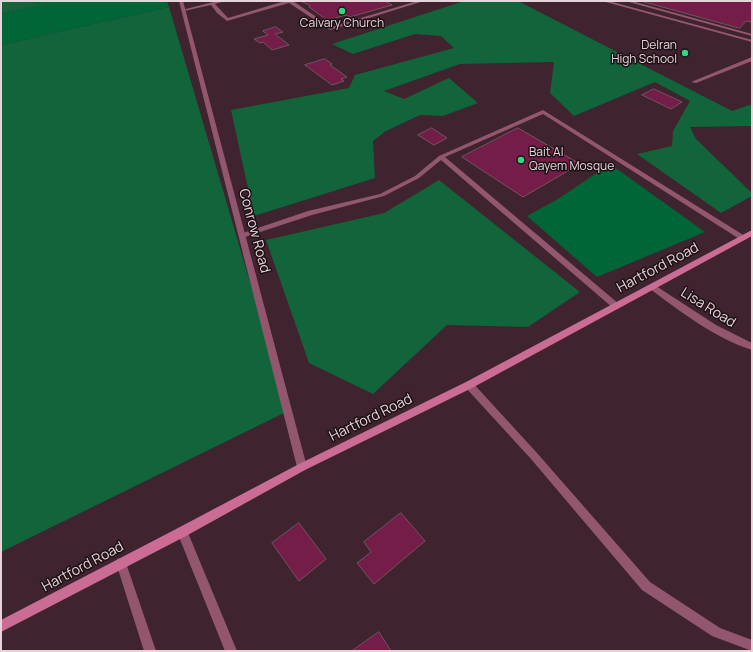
<!DOCTYPE html>
<html>
<head>
<meta charset="utf-8">
<style>
	body { margin:0 }
	#map { position:relative; width:753px; height:652px; overflow:hidden; background:#3f232e; font-family:Manrope,sans-serif }
	canvas { display:block }
	.frame { position:absolute; inset:0; border:2px solid #e7d4db; pointer-events:none }
</style>
</head>
<body>
<div id="map">
<canvas width="753" height="652"></canvas>
<div class="frame"></div>
</div>
<script>
const g = document.querySelector('canvas').getContext('2d');
g.lineJoin = 'round';
function fillPath(path, color) { g.fillStyle = color; g.fill(path, 'evenodd'); }
function stroke(path, color, width, dash) { g.strokeStyle = color; g.lineWidth = width; g.lineCap = dash ? 'butt' : 'round'; g.setLineDash(dash || []); g.stroke(path); }
function label(font, color, halo, rows, align = 'center') {
  g.font = font + ' Manrope,sans-serif'; g.lineWidth = 3; g.setLineDash([]); g.textBaseline = 'middle'; g.strokeStyle = halo; g.fillStyle = color; for (const [text, x, y, turn = 0] of rows) {
    g.save(); g.translate(x, y); g.rotate((+turn || 0) * Math.PI / 180); g.textAlign = isNaN(turn) ? turn : align; if (halo) g.strokeText(text, 0, 0); g.fillText(text, 0, 0); g.restore();
  }
}
const green = new Path2D(`
	M31,1H167L169,7L1,45V13L36,6Z
	M610,164L705,232L597,277L527,216L558,199Z`);
const forest = new Path2D(`
	M1,1H31L37,6L1,13Z
	M464,1H518L732,111L749,105L752,106V126L690,127L696,139L752,193V196L721,213L637,154L672,146L673,131L690,101L655,82L574,116L550,93L554,62L460,64L384,91L404,99L449,78L478,103L443,116L420,115L386,131L373,141L375,178L254,216L231,110L349,88L355,75L454,48L441,36L415,34L353,54L332,44Z
	M169,7L288,411L1,552V45Z
	M439,180L580,292L528,327L447,325L373,394L309,363L266,240L384,213Z`);
const building = new Path2D(`
	M301,1H385L392,5L350,17L346,15L327,20L309,7L310,6Z
	M641,1H752V22L746,21L740,28Z
	M276,27L283,32L275,34L289,45L272,50L263,42L260,43L254,39L268,35L263,31Z
	M325,59L332,64L330,65L347,77L341,79L344,81L332,85L305,65Z
	M654,89L682,102L671,109L642,95Z
	M432,128L447,138L434,145L418,135Z
	M518,128L580,164L523,197L462,157Z
	M401,513L425,541L374,584L357,563L371,552L364,542Z
	M299,523L326,559L299,581L272,543Z
	M379,632L391,651H352Z`);
const service = new Path2D(`
	M217,1H225L215,4L228,18L285,1H293L331,27L417,1H424L330,30L289,3L227,21L217,13L211,5L184,11L182,10Z
	M602,1H609L752,40V42Z
	M625,1H632L752,34V36Z
	M752,57V61L696,83L691,82Z
	M543,110L745,236L747,238L745,240H741L543,114L445,157L619,304L620,306L619,308H613L441,160L419,178L384,196L312,215L242,238L239,236L240,234L308,211L380,194L415,176L439,156Z
	M469,381L472,382L537,453L650,582L720,628L752,640V651L712,636L642,590L531,459L466,388L465,385L466,382Z
	M182,527L186,528L237,651H225L177,532L178,528Z
	M121,558L125,559L126,563L156,651H144L116,563L117,559Z`);
const minor = new Path2D(`
	M653,284L716,325L752,343V350C715,338 681,312 650,289L649,287Z`);
const tertiary = new Path2D(`
	M179,1H183L307,467L305,470L302,471L299,470L297,467Z`);
const secondary = new Path2D(`
	M750,231H752V236L472,388L305,470L186,536L1,632V620L178,528L299,464L466,382Z`);
const markers = [
	[342,11,4,"#30d883"],
	[685,53,4,"#30d883"],
	[521,160,4,"#30d883"]
];
const farPoinames = [
	["Calvary Church",342,24],
	["Delran",677,46,"right"],
	["High School",677,60,"right"],
	["Bait Al",529,153,"left"],
	["Qayem Mosque",529,167,"left"]
];
const streetNames = [
	["Conrow Road",254,231,75],
	["Hartford Road",658,268,-28],
	["Lisa Road",708,308,32],
	["Hartford Road",371,418,-26],
	["Hartford Road",83,567,-28]
];
fillPath(green, '#006638');
fillPath(forest, '#12643a');
fillPath(building, '#731d48');
stroke(building, '#735460', 1);
fillPath(service, '#92576f');
fillPath(minor, '#92576f');
fillPath(tertiary, '#92576f');
fillPath(secondary, '#ca6c94');
for (const [x, y, r, color] of markers) { const dot = new Path2D(); dot.arc(x, y, r, 0, 2 * Math.PI); g.fillStyle = color; g.fill(dot); stroke(dot, '#1d1116', 1.5); }
label('12px', '#e7d4db', '#1d1116', farPoinames);
label('14px', '#e7d4db', '#1d1116', streetNames);
</script>
</body>
</html>
